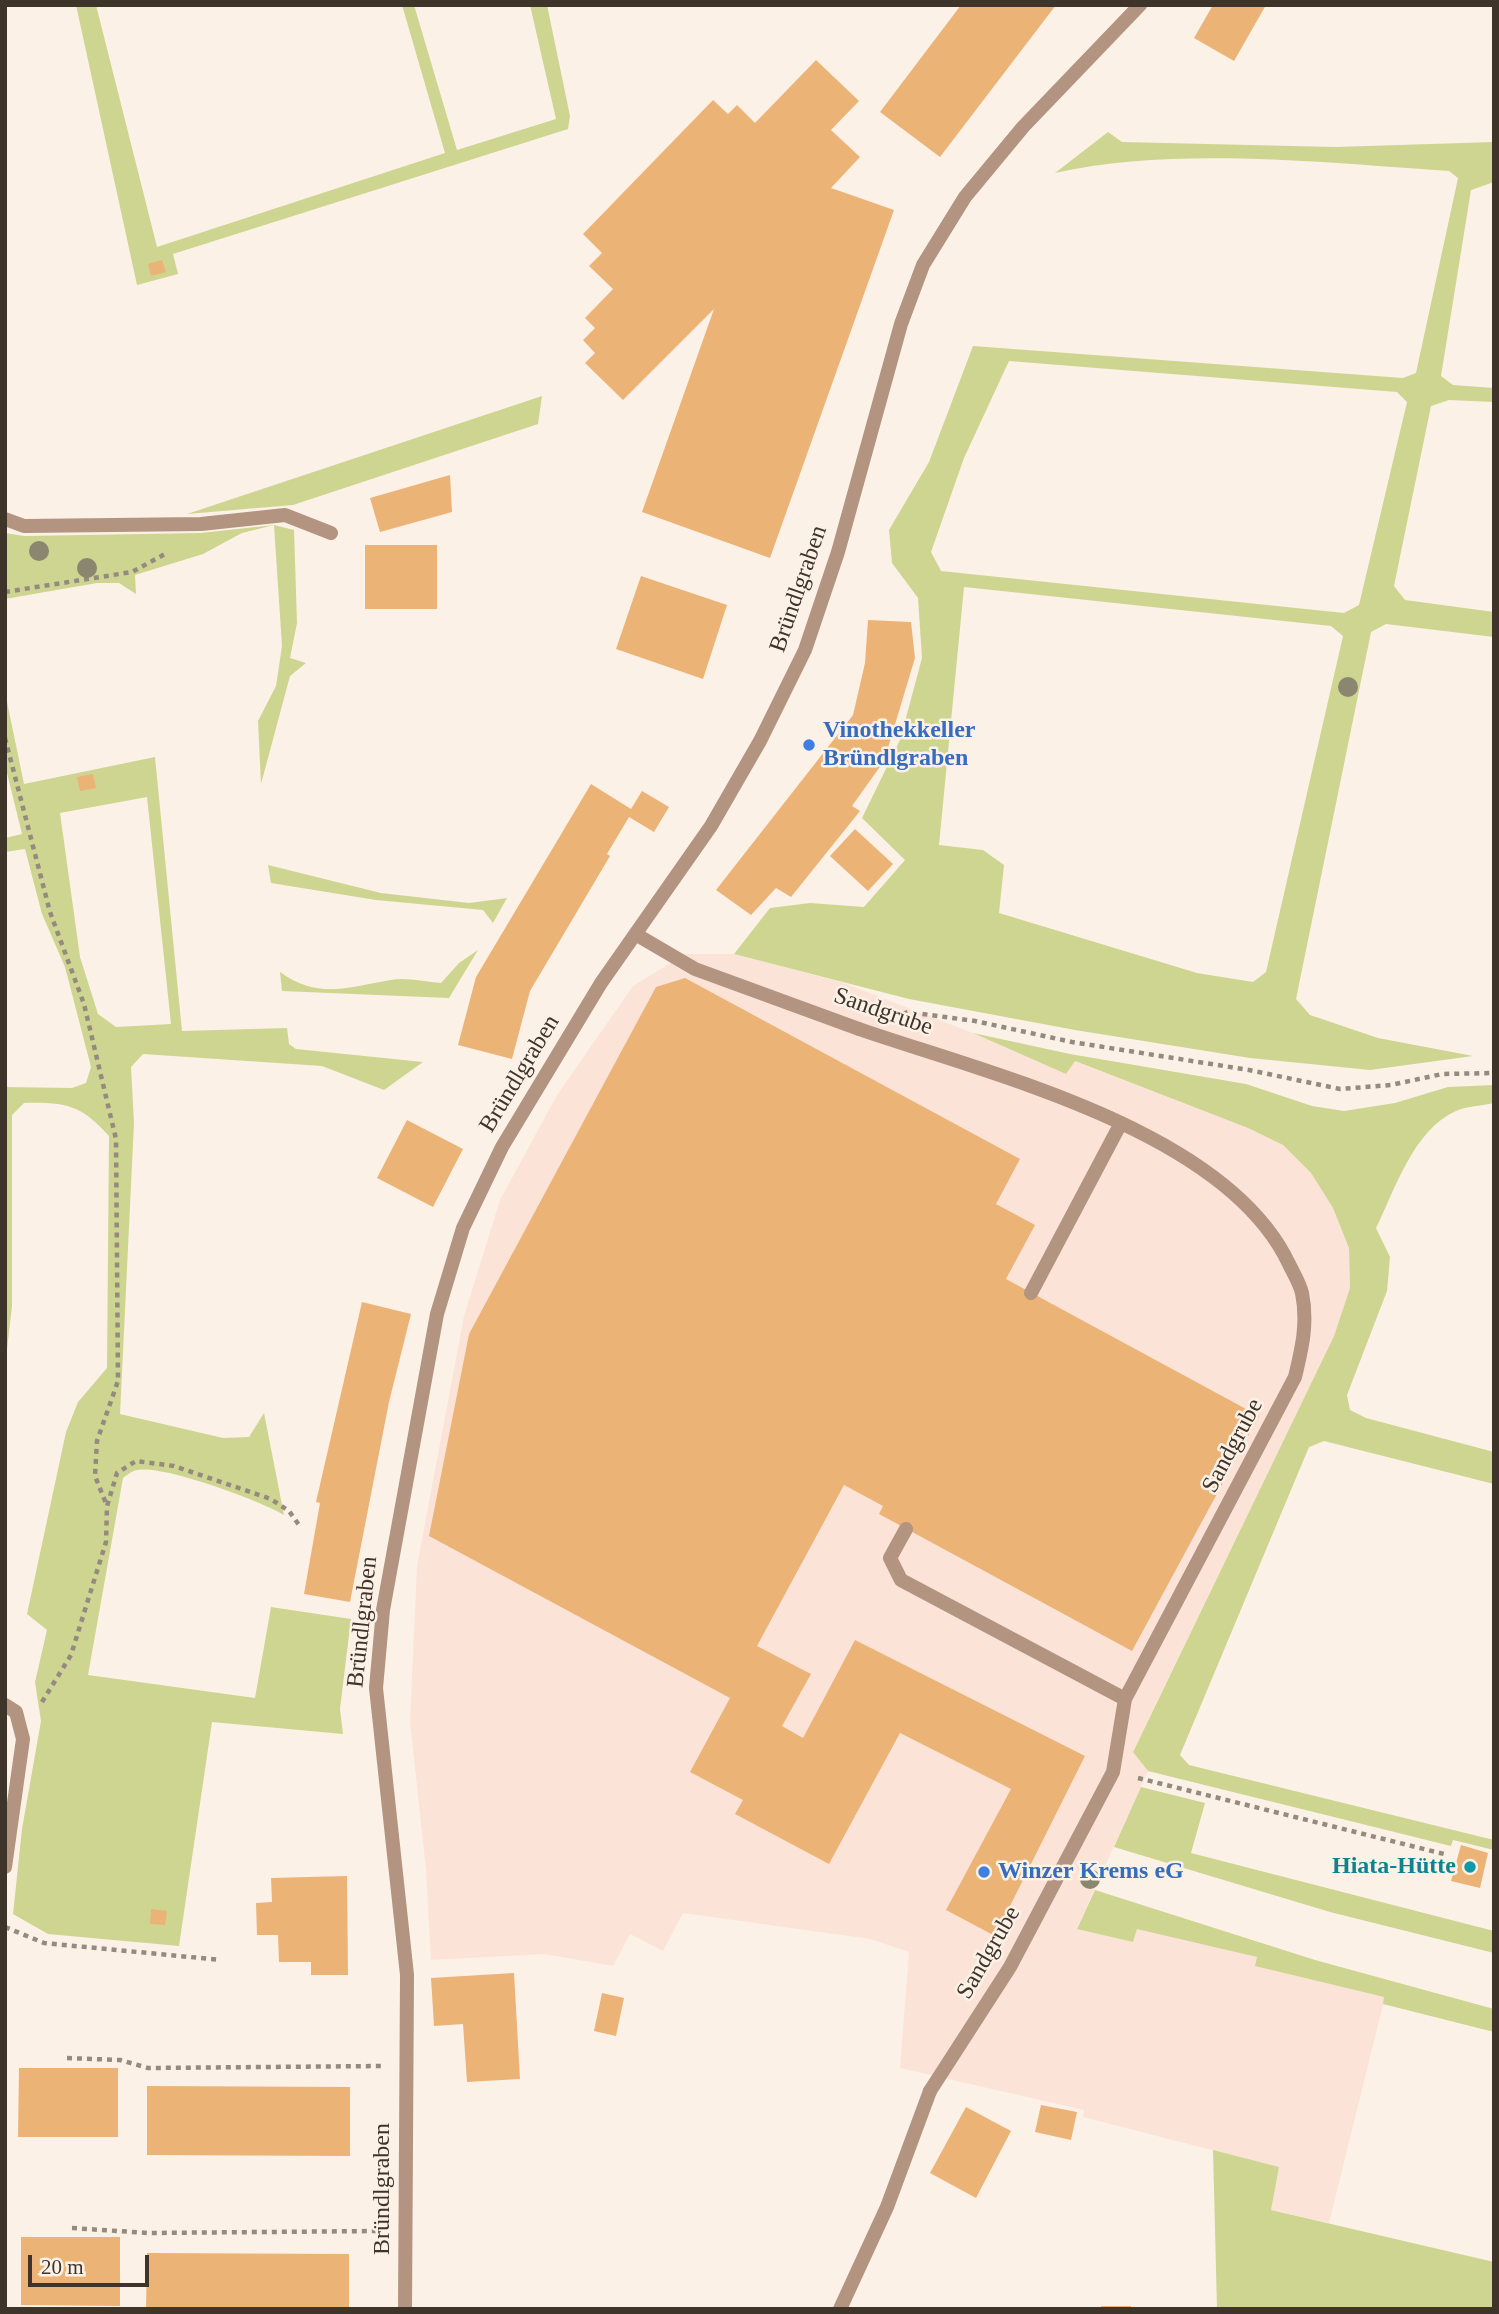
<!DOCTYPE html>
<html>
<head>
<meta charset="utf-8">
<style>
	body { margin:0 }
	#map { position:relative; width:1499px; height:2314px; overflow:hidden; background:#fcf1e7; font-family:"Times New Roman",serif }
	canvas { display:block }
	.frame { position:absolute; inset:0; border:7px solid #3e342a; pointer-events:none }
	.scale { position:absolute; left:28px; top:2255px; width:121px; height:32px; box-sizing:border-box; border:4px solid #3e342a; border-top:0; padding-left:9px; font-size:21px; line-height:24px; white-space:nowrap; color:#3e342a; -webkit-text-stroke:5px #fcf1e7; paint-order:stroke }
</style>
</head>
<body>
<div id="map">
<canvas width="1499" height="2314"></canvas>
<div class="frame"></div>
<div class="scale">20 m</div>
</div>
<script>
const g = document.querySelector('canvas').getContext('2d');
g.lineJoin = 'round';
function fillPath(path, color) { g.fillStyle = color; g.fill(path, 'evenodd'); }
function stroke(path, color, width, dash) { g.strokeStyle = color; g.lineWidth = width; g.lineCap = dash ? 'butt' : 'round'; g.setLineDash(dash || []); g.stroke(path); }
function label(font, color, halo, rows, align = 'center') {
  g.font = font + ' "Times New Roman",serif'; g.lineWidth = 5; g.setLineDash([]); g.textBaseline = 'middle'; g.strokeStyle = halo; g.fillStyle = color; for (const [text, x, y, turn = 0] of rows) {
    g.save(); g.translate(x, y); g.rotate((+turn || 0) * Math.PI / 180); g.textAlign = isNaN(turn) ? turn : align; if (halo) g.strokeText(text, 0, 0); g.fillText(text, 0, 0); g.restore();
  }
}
const industrial = new Path2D(`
	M685,954H734L841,982L973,1033L1066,1074L1074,1061L1248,1128L1283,1145L1311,1173L1333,1208L1349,1248L1350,1288L1334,1336L1133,1751L1148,1771L1077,1928L1133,1942L1137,1928L1258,1957L1256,1966L1385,1997L1329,2223L1271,2210L1278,2167L1083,2117L1084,2110L900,2068L909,1952L870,1939L683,1913L663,1951L630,1934L613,1966L544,1954L431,1960L426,1870L410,1722L417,1566L464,1316L500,1200L557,1095L633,986Z`);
const green = new Path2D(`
	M76,5H96L157,247L445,153L402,5H414L457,150L556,119L530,5H547L570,116L568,129L173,254L178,274L137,285Z
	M1108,132L1122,142L1335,147L1494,142V182L1471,190L1441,376L1453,385L1494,388V402L1449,400L1431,406L1394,586L1405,600L1494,612V637L1386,624L1371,632L1296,999L1310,1015L1378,1038L1473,1056L1370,1070L1250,1058L1075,1030L909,999L734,954L770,908L810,903L864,907L905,860L862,818L900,740L922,658L918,598L892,563L889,530L929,462L973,346L1403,378L1416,373L1458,178L1449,171C1326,163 1174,146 1055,173ZM1009,361L1397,392L1407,402L1359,605L1344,613L941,571L931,552L964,458ZM964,587L1331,626L1343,636L1266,972L1253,982L1197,973L999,913L1004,865L983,850L939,845Z
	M542,396L538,424L293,505L187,514Z
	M274,525L242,533L203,554L135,575L136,594L119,583H97L5,599V533L24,536L201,533L274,525L294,530L297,623L290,658L306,663L290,676L261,784L258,721L276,686L282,646Z
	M5,692L24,784L155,757L182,1031L287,1028L289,1044L296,1049L423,1062L384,1090L322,1066L143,1054L131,1067L134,1123L120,1414L223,1438L249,1437L264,1413L284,1515C261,1501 164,1465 138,1470C133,1470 127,1475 123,1478L88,1675L255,1698L271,1607L351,1619L340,1709L343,1734L212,1722L179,1946L48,1934L13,1914L22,1829L41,1721L35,1682L47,1630L27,1614L66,1432L78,1402L107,1368L109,1136C81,1105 66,1102 24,1103L12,1115V1306L5,1367V1087L72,1088L86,1083L91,1067L65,967L42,914L25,849L5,852V838L22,834L5,765ZM147,797L171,1024L116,1027L98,1014L80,957L60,813Z
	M268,865L381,893L469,903L507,898L493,923L483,910L376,900L271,883Z
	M478,950L449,998L282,991L280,972C319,1000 348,987 391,980C406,977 425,982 441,983L459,963Z
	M973,1033L1070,1054L1246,1084L1312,1106L1344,1111L1395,1103L1448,1087L1494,1085V1103C1482,1106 1467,1106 1456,1111C1413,1130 1395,1190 1376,1228L1390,1257L1387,1291L1347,1395L1350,1410L1366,1418L1494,1452V1484L1324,1441L1309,1447L1180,1755L1189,1765L1494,1840V1850L1453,1840L1451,1846L1148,1771L1133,1752L1334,1336L1350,1288L1349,1248L1333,1208L1311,1173L1283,1145L1248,1128L1075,1061L1066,1074Z
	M1141,1787L1205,1803L1191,1853L1494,1931V1953L1330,1912L1114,1847Z
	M1095,1890L1315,1960L1494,2009V2032L1383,2004L1384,1997L1255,1966L1257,1957L1137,1929L1133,1942L1077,1929Z
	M1213,2150L1279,2167L1271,2210L1494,2262V2309H1217Z`);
const building = new Path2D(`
	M961,5H1056L940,157L880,112Z
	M1213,5H1266L1234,61L1194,38Z
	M816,60L859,101L831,130L860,157L831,188L894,210L770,558L642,512L714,309L623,400L585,363L595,353L583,340L595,328L585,318L613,289L589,266L602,253L583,234L713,100L728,114L737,105L755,123Z
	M162,260L166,272L151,276L148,264Z
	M450,475L452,512L380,532L370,498Z
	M365,545H437V609H365Z
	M641,576L727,605L703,679L616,649Z
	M868,620L911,622L915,658L884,761L852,806L860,811L791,897L776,888L751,915L716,890L853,715L865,663Z
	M93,774L96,788L80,791L77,777Z
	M591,784L631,809L642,791L669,807L654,832L629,817L607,854L610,856L530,991L512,1059L458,1045L476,977Z
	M855,829L893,864L868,891L830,856Z
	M685,978L1020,1159L996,1204L1035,1225L1006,1279L1259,1416L1132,1651L879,1514L883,1506L844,1485L757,1646L811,1674L782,1726L803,1738L855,1640L1085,1756L995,1936L946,1910L1011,1789L900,1733L829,1864L735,1814L743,1800L690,1772L730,1698L429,1536L469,1334L656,987Z
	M407,1120L463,1149L433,1207L377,1178Z
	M362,1302L411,1314L389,1402L350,1602L304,1594L320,1503L316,1502Z
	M1461,1845L1488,1853L1480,1888L1451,1881Z
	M347,1876L348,1975H311V1962H279L278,1935H257L256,1903L272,1902L271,1878Z
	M151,1909L167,1911L165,1925L150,1924Z
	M514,1973L520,2079L467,2082L463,2024L434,2026L431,1978Z
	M602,1993L624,1998L616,2036L594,2031Z
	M19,2068H118V2137H18Z
	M147,2086L350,2087V2156L147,2155Z
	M1041,2105L1077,2112L1071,2140L1035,2132Z
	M966,2107L1011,2131L976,2198L930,2173Z
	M21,2237H120V2306L21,2305Z
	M147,2253L349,2254V2309H146Z
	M1101,2306H1131V2309H1101Z`);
const path = new Path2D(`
	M5,592L132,572L165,554
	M5,738L50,912L84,1004L116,1139L118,1381L97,1441L95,1476L107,1506
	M903,1014L908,1012L975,1021L1072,1042L1249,1070L1340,1089L1391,1085L1442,1074L1494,1073
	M42,1702L71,1655L106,1542L107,1506L117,1473L136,1461L174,1466L271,1499L289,1511L299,1525
	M1138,1778L1448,1855
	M5,1927L44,1943L221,1960
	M67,2058L120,2060L148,2068L381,2066
	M72,2228L148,2233L380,2231`);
const lane = new Path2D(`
	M5,519L24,526L201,524L285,515L331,533
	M859,1029C989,1074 1226,1130 1289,1264C1294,1274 1300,1284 1302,1293C1308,1323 1302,1348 1295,1377L1125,1699L1113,1772L1010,1967L930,2091
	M1031,1293L1121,1123
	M906,1529L890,1558L901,1580L1125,1699
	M5,1705L16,1712L23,1739L5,1867`);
const street = new Path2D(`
	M637,935L695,969L859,1029
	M405,2309L407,1975L376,1688L383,1610L437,1314L463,1228L502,1147L601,983L711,826L760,741L805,650L838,552L901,324L923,265L965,197L1023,127L1140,5
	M840,2309L887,2207L930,2091`);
const trees = [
	[39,551],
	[87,568],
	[1348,687],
	[1090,1879]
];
const markers = [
	[809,745,7,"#3f7fe0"],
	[1470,1867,7,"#0f9aa8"],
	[984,1872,7,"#3f7fe0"]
];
const streetNames = [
	["Bründlgraben",799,589,-71],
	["Sandgrube",883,1012,19],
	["Bründlgraben",520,1074,-59],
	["Sandgrube",1233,1446,-62],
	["Bründlgraben",363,1622,-84],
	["Sandgrube",989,1953,-60],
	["Bründlgraben",383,2189,-90]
];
const shopNames = [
	["Vinothekkeller",823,731],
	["Bründlgraben",823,759],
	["Winzer Krems eG",998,1872]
];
const cultureNames = [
	["Hiata-Hütte",1456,1867]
];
fillPath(industrial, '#fbe4d7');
fillPath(green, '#ced590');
fillPath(building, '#ecb377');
stroke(path, '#958a80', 4.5, [5, 5]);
stroke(lane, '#b29480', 14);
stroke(street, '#b29480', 14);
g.fillStyle = '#8a866f';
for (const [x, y] of trees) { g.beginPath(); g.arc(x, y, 10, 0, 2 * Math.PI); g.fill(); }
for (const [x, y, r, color] of markers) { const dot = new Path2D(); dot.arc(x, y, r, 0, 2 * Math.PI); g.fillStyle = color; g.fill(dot); stroke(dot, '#fcf1e7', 2.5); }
label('24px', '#3e342a', '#fcf1e7', streetNames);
label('bold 24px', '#366cbe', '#fcf1e7', shopNames, 'left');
label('bold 24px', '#0d838f', '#fcf1e7', cultureNames, 'right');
</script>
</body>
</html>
